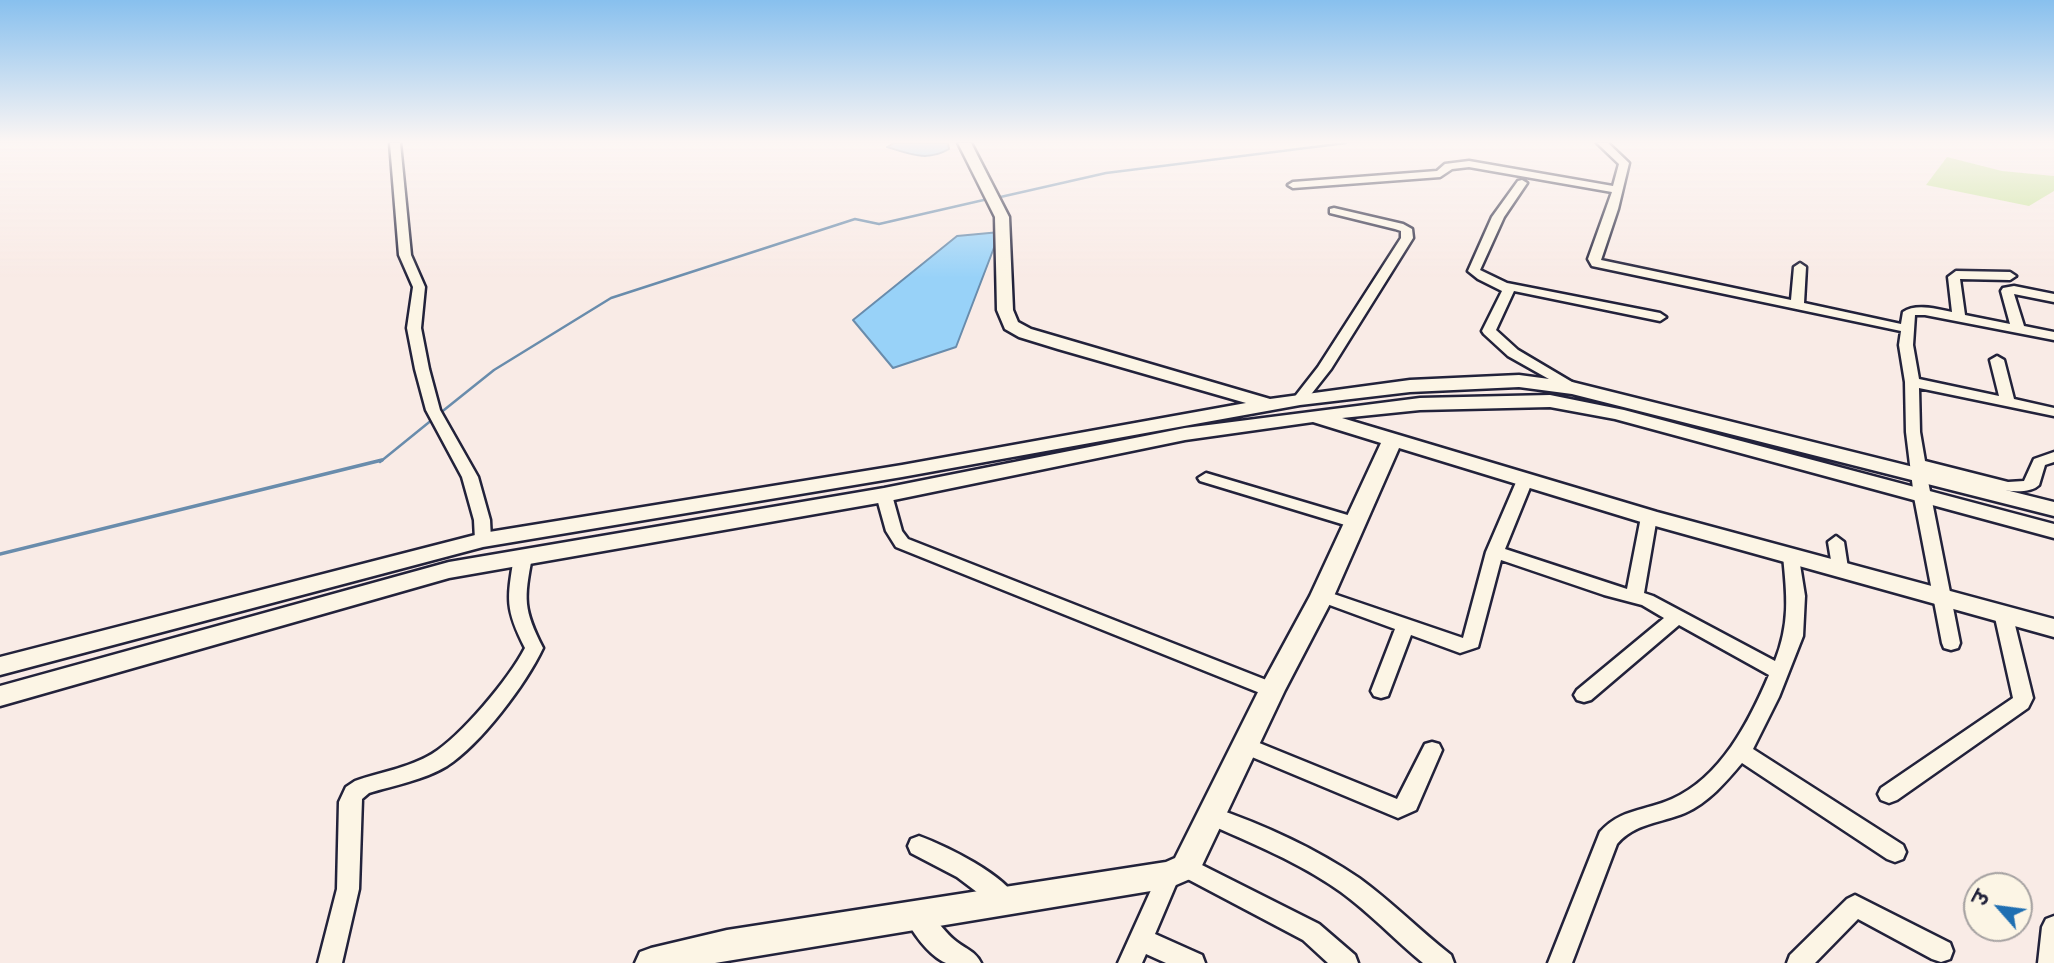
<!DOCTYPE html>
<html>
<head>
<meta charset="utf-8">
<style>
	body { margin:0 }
	#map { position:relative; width:2054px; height:963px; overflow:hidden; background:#f9ebe6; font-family:Delius,"Playpen Sans Deva",sans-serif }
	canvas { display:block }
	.north { position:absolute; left:1963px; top:872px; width:70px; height:70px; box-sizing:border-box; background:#fcf5e5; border:2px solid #a5a1a1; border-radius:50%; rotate:298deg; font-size:19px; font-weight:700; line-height:28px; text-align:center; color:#22223b }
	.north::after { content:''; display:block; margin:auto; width:24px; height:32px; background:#1f6fb2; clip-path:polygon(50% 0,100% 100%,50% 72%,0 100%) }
</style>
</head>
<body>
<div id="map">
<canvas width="2054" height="963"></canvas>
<div class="north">उ</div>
</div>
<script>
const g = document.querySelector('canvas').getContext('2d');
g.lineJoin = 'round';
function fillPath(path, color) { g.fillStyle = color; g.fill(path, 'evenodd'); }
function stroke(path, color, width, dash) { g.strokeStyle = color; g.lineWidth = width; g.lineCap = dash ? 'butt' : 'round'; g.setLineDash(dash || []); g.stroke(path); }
const green = new Path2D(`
	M1947,157L2002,171L2054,176V191L2029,206L1926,185Z`);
const water = new Path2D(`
	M894,143H948L949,149C927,162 910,154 887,147Z
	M1000,232L956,347L893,368L853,320L957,236Z`);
const streamFar1 = new Path2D(`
	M996,198L1106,173L1346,143
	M439,414L494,370L611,298L855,219L879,224L988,199
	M380,462L433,419`);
const stream = new Path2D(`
	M0,554L382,460`);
const street = new Path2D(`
	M390,143H400L411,255L425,287L421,328L429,369L440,410L478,477L490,520L491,540L483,546L475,540L474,520L462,477L426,410L415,369L407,328L413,287L399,255Z
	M1597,143H1608L1629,163L1618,209L1601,260L1791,300L1794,267L1800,263L1806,267L1804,303L1901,324L1903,312C1916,303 1937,309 1952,312L1948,277L1956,271L2010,272L2016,276L2010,280L1960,279L1965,315L2010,324L2001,291L2003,288L2014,286L2054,294V302L2014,294L2024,326L2054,332V340L1925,315H1915L1913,345L1919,379L1999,396L1990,360L1997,356L2004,360L2014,399L2054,408V416L1919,388L1920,432L1925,461L2008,482L2024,481L2034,459L2054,452V462L2045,465L2039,485C2021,503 1950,477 1926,471L1960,643L1958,648L1951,650L1944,648L1942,643L1914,497L1906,432L1905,382L1899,345L1901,331L1592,266L1588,259L1612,192L1469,167L1452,169L1440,177L1293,188L1288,185L1293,182L1437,171L1445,164L1469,161L1613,186L1619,164Z
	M1522,180L1527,183L1504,217L1480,270L1507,283L1660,313L1666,317L1660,321L1514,291L1496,330L1518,350L1577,385L1579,388L1572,392L1508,356L1484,334L1482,331L1502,291L1478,279L1468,271L1492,217L1518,181Z
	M1334,208L1403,224L1412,229L1413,238L1331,369L1305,402L1300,403L1293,399L1318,367L1401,238V231L1395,229L1330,213V209Z
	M1206,473L1361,519L1363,523L1355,528L1200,481L1198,478Z
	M1525,475L1533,480L1505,549L1627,589L1641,517L1643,513H1655L1657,517L1644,593L1653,596L1775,661C1790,623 1787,596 1783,556L1792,550L1798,552L1805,596L1803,636L1779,697L1753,749L1903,845L1906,852L1903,859L1895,862L1887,859L1742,763C1726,782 1708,803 1685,813C1661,823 1635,823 1617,844L1572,963H1548L1600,832C1620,809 1645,811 1672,799C1721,777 1749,722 1769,675L1679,625L1591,700L1584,702L1577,700L1574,695L1577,690L1664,618L1642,605L1604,595L1501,560L1478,647L1460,653L1411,635L1388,696L1381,698L1374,696L1371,691L1395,629L1316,600L1313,596L1316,592H1328L1463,638L1486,552L1517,480Z
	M884,490L892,495L902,531L908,539L1279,685L1282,690L1279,695L1272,697L1265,695L896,547L886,531L876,495Z
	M1836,536L1844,542L1848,568L1845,572H1833L1828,542Z
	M523,551L532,557C524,599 523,609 543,648C526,684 481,744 447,766C424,780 395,785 369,793L362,799L359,889L342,963H318L337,889L339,802L346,787L355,781C380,772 409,768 432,754C461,736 509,679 525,648C505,609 507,599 514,557Z
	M2003,607L2009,608L2012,613L2033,698L2028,708L1897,800L1889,803L1881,800L1878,794L1881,788L2013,698L1994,613L1997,608Z
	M1247,738L1397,799L1425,744L1432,742L1439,744L1442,750L1416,810L1398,818L1240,752L1237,746L1240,740Z
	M1212,807C1262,824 1315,848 1359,878C1391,901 1419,930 1451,955L1454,963H1423C1395,940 1370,913 1341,892C1299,862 1251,843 1204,822L1201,816L1204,810Z
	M919,836C946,846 1006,875 1018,901L1014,908L1006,912L998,908L957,877L911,853L908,846L911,839Z
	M1186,857L1319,924L1355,955L1358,963H1328L1303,940L1180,875L1155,934L1202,955L1205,963H1166L1146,954L1142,963H1118L1161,868L1169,865L1175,867L1178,860Z
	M1855,895L1950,943L1953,951L1950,959L1941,962L1932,959L1858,919L1815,963H1787L1790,955L1847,899Z
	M916,904C932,910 942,931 957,942C966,949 976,952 981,963C971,963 955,963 946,963C929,956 911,931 904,915L908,907Z
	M2054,916V963H2038L2042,927L2046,919Z`);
const secondary = new Path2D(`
	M958,143H971L1009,217L1013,310L1018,322L1031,329L1270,399L1410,380L1519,375L1572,382L2054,502V516L1572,394L1519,387L1410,392L1300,405L902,477L483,547L0,675V657L483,533L902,465L1246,403L1058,349L1019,337L1005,329L997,310L995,217Z
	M1550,395L1624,410L2054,524V538L1615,419L1550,407L1420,410L1342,418L1657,512L2054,619V637L1641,522L1399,448L1334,596L1285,690L1197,876L1169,888L715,963H635L640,952L651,948L727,930L1166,862L1175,858L1259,690L1310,596L1381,443L1313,422L1185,440L884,502L449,578L0,706V686L449,562L884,488L1185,428L1420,398Z`);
fillPath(green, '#cbe69d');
fillPath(water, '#98d2f8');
stroke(water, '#698cac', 2);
stroke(streamFar1, '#698cac', 2.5);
stroke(stream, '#698cac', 3.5);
stroke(street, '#22223b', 5);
stroke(secondary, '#22223b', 5);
fillPath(street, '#fcf5e5');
fillPath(secondary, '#fcf5e5');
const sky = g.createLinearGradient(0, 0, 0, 278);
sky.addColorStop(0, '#88c0ee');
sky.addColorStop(0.51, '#fcf6f4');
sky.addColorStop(1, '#fcf6f400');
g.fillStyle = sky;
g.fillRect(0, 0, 2054, 278);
</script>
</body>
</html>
